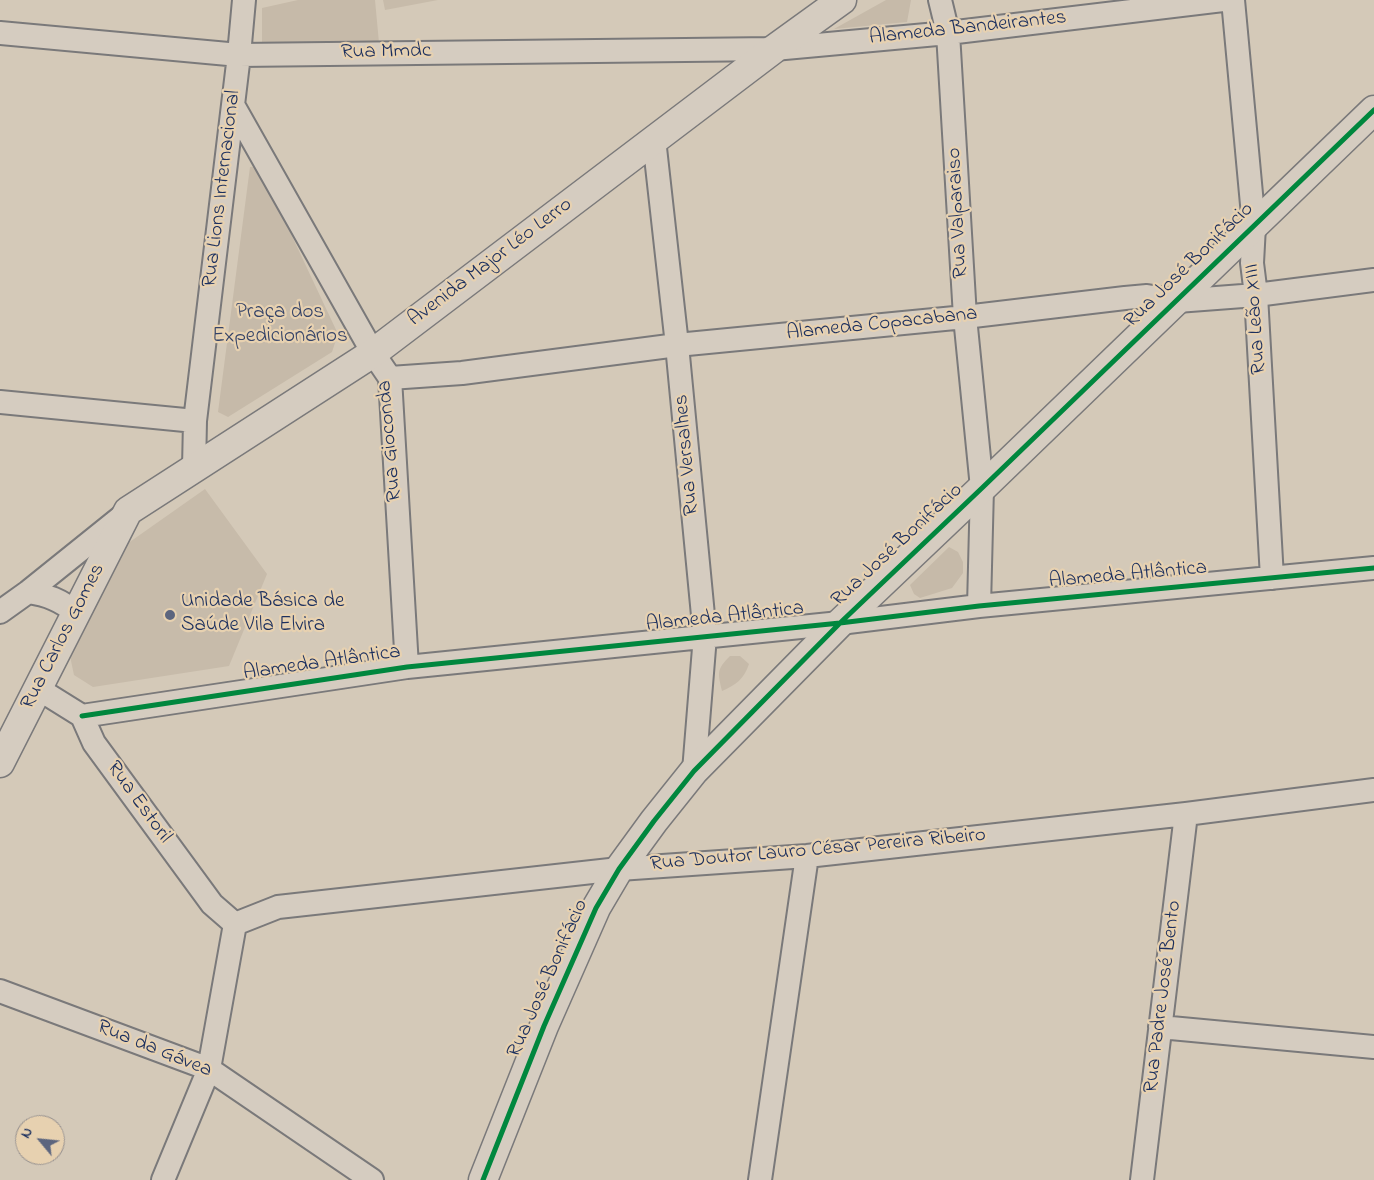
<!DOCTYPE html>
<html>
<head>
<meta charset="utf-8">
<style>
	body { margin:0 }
	#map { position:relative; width:1374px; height:1180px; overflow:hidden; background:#d4c9b8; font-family:"Indie Flower",sans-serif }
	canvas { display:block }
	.north { position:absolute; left:15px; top:1115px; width:50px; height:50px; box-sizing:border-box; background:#e7d1b0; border:1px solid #95908f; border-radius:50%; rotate:298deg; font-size:14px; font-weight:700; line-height:20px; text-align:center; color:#1b2f5e }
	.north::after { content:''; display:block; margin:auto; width:18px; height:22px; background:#5c657e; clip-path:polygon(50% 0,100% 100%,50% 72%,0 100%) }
</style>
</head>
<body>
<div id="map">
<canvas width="1374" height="1180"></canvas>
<div class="north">N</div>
</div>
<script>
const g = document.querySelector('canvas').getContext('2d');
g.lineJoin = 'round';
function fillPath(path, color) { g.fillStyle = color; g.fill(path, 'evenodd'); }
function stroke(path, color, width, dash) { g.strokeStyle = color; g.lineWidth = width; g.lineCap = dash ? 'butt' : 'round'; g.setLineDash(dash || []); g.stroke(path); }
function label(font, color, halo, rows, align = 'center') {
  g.font = font + ' "Indie Flower",sans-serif'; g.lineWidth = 4.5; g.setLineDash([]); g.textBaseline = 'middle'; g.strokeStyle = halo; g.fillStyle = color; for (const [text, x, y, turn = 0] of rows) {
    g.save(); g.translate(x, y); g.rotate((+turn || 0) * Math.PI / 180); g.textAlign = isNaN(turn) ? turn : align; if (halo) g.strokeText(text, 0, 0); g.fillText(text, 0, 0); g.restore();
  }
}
const built = new Path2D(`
	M383,0H438L385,10Z
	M205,489L267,574L229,666L93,687L74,675L70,656L124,546Z`);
const green = new Path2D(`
	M298,0H375L379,43H262V8Z
	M886,0H911L907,22L834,29Z
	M259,166L338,334L332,352L228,417L218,412L250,167Z
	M949,547L958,552L963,562V573L952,588L920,598L914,594L910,585Z
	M730,656H740L749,664C744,679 736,685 722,691C718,673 716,670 730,656Z`);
const street = new Path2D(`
	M940,0L948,33L965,317L982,488L979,606
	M1233,0L1254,226L1252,263L1256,295L1272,578
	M0,33L239,55L774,49L948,33L1223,0
	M233,105L373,353L390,378L407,667
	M654,139L677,345L705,636L694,771
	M390,378L462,373L677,345L965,317L1125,298L1147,296L1177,301L1256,295L1374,280
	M0,402L195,421
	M194,468L195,421L239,55L244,0
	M28,592C47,595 61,600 76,613
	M0,612L28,592L125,514
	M37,688L82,716L94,743L212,904L235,924
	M82,716L407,667L840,623L979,606L1374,568
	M235,924L278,907L619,869L807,856L1186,814L1374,790
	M0,991L209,1069L372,1180
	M1160,1027L1374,1047
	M163,1180L209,1069L235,924
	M760,1180L807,856
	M1142,1180L1186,814`);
const secondary = new Path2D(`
	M0,763L128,511L373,353L774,49L842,0
	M483,1180L544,1026L596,908L619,869L654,821L694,771L840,623L982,488L1374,110`);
const cycleway = new Path2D(`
	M82,716L407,667L840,623L979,606L1374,568
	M483,1180L544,1026L596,908L619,869L654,821L694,771L840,623L982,488L1374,110`);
const markers = [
	[170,615,6,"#5c657e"]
];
const streetNames = [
	["Alameda Bandeirantes",968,29,-6],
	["Rua Mmdc",386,53,-1],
	["Rua Lions Internacional",223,189,-83],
	["Rua Valparaiso",959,213,-93],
	["Avenida Major Léo Lerro",491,263,-37],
	["Rua José Bonifácio",1190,266,-44],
	["Rua Leão XIII",1257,319,-94],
	["Alameda Copacabana",882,325,-6],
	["Rua Gioconda",391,441,-95],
	["Rua Versalhes",688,455,-95],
	["Rua José Bonifácio",898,546,-43],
	["Alameda Atlântica",1128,576,-5],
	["Alameda Atlântica",725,618,-6],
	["Rua Carlos Gomes",64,637,-63],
	["Alameda Atlântica",322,664,-8],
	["Rua Estoril",138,803,54],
	["Rua Doutor Lauro César Pereira Ribeiro",818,851,-5],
	["Rua José Bonifácio",549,979,-66],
	["Rua Padre José Bento",1164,997,-83],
	["Rua da Gávea",154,1050,22]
];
const parkNames = [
	["Praça dos",280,314],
	["Expedicionários",280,338]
];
const poiNames = [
	["Unidade Básica de",181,603],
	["Saúde Vila Elvira",181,627]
];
fillPath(built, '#c7bbaa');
fillPath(green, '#c6baa9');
stroke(street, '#7a797a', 26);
stroke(secondary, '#7a797a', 31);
stroke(street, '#d5ccc0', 22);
stroke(secondary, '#d5ccc0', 28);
stroke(cycleway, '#00873e', 5);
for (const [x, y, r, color] of markers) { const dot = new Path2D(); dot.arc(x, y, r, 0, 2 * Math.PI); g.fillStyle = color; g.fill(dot); stroke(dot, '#e7d1b0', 2); }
label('21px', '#1b2f5e', '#e7d1b0', streetNames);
label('21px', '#344368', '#e7d1b0', parkNames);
label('21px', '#1b2f5e', '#e7d1b0', poiNames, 'left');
</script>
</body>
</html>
